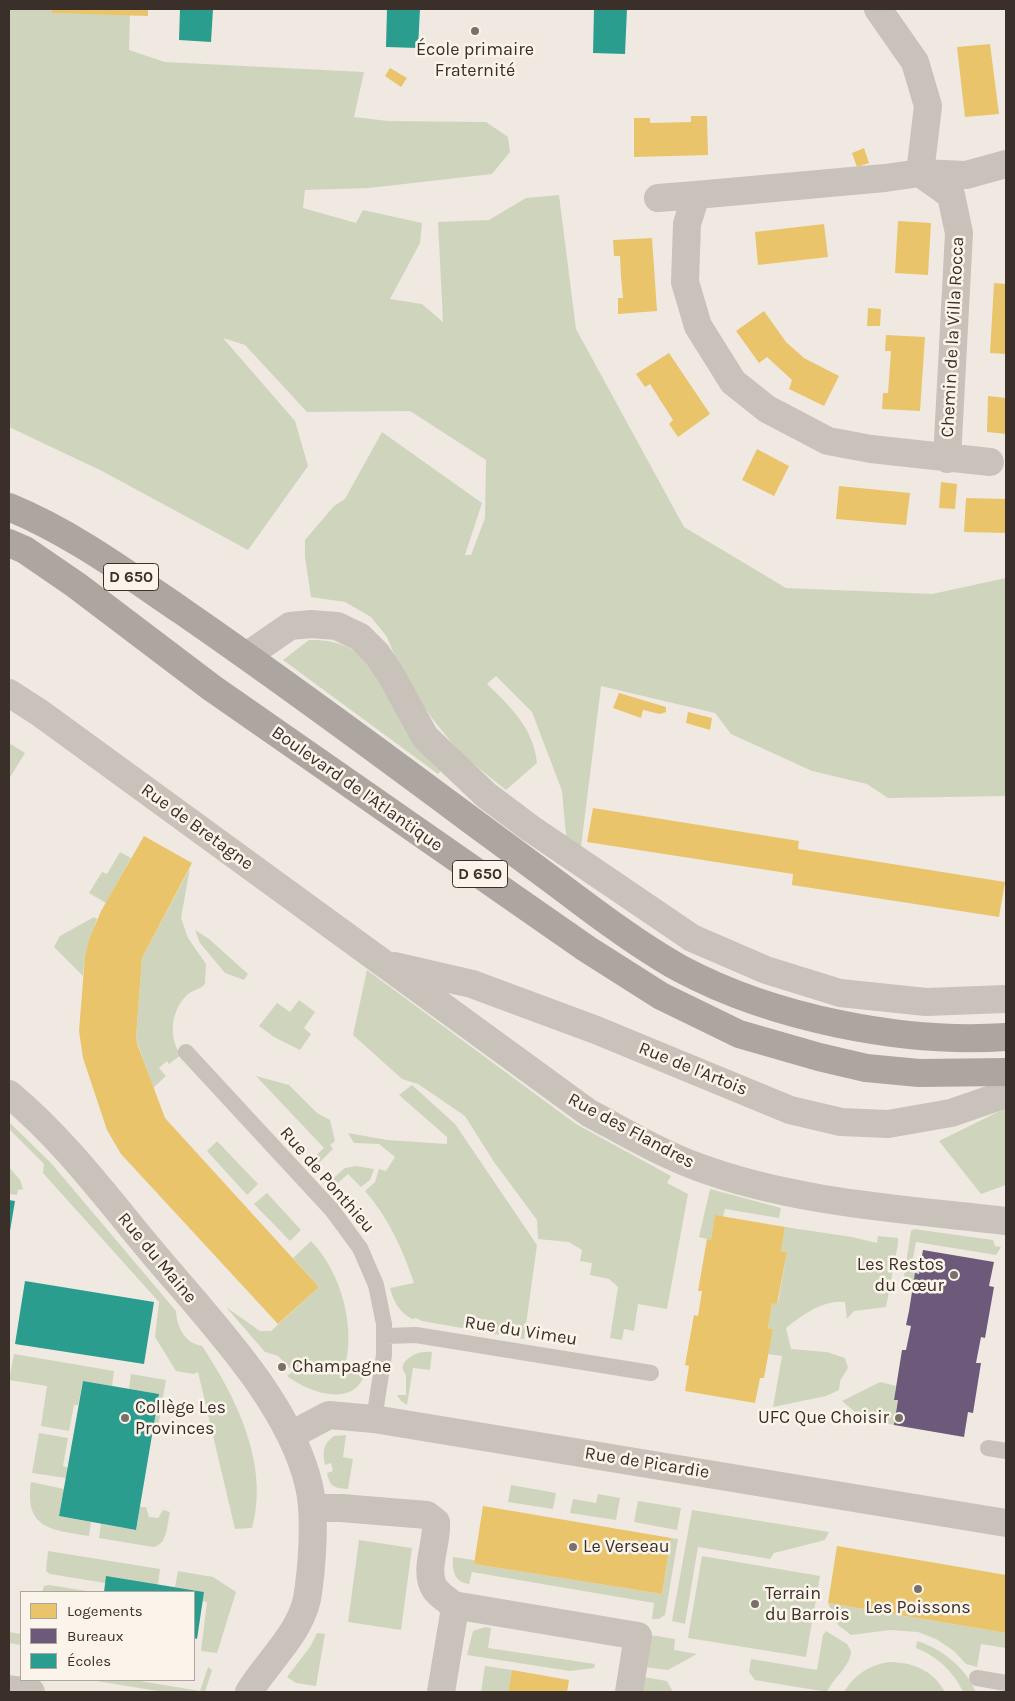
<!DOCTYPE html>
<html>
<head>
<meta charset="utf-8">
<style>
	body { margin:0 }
	#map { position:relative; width:1015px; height:1701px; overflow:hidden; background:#efe9e2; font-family:Karla,sans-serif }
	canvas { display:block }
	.frame { position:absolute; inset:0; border:10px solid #3a2f29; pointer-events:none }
	.legend { position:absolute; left:20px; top:1591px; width:175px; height:90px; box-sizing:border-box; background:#fbf4ea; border:1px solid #aea59d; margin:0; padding:6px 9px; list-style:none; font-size:15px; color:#3a2f29 }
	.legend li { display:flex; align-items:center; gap:10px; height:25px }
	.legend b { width:25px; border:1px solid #aea59d }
</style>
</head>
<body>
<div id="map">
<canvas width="1015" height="1701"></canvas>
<div class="frame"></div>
<ul class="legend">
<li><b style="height:14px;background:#e9c46a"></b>Logements</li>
<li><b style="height:14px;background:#6d597a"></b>Bureaux</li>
<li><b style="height:14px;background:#2a9d8f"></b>Écoles</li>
</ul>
</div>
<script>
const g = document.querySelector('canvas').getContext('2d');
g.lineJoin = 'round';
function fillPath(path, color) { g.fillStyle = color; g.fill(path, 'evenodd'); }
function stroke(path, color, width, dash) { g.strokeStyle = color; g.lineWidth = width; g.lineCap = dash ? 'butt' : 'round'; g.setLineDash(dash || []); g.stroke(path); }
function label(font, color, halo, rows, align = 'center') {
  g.font = font + ' Karla,sans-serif'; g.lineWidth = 5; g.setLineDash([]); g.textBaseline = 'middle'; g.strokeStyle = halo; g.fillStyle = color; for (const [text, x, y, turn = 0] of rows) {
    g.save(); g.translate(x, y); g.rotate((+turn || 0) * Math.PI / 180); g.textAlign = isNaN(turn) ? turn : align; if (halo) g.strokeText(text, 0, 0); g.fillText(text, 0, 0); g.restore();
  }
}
const green = new Path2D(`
	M9,9H52V13L130,15L129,50L165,62L364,72L354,117L388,121L486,122L508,137L510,152L492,174L369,188L305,190L303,208L356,223L363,210L422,223L420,243L390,299L422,304L443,322L438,222L489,220L526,198L559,195L576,329L684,527L786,588L932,594L1006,578V796L888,798L867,784L812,771L731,734L715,713L601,686L581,847L566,836L562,791L532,712L496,676L487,684C510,706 534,729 537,763L506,790L460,753L431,717L402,674L387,637L371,617L345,602L311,597L305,557V540L334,506L345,499L382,432L482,503L465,555H471L485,518L486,460L410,411L307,412L245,345L223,338L295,421L308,466L248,550L102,471L9,427Z
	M309,640C325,640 338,641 353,650C379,665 423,741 442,769L438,774L283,660Z
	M9,743L25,753L9,779Z
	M120,852L131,858L106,903L89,893L102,872L107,874Z
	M190,868L181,918L188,938L206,964L205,984C200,990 191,990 186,996C171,1011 168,1038 181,1055L169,1064L167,1061L159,1068L166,1076L153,1088L136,1038L142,958Z
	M94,917L97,919L85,956L83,976L54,947L60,936Z
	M195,930L209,939L248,974L244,980L225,973L200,943Z
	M367,970L576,1124L671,1176L667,1183L688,1194L667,1309L638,1304L634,1331L624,1329L622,1340L610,1338L618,1287L609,1279L590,1275L592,1263L580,1261L582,1250L569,1242L538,1239L537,1220L494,1162L465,1116L418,1084L402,1079L353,1035Z
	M299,1000L315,1012L304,1028L311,1034L300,1050L274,1037L259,1026L277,1003L290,1012Z
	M256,1076L289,1085L317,1113L330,1120L335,1141L330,1145L333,1149L316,1166L306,1165L324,1148Z
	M412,1085L455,1124L537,1245L524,1339L422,1321L416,1318L412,1319C398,1311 394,1302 390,1288L414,1283C403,1250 388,1217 365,1191L375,1182L379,1169L386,1171L395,1157L379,1144L354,1143L348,1133L387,1140L447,1144V1137L399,1095Z
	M1006,1108V1185L981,1194L939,1141Z
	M9,1122L51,1163L176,1311C177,1328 185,1343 202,1346C236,1397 270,1465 252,1528L235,1529L198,1372L194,1374L176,1371L155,1337L159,1302L43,1173L44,1164L9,1129Z
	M217,1141L258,1184L247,1195L207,1151Z
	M356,1166L374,1169L370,1180L361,1187L348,1174L329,1191V1182L345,1168Z
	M9,1167L20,1180L23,1189L18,1190L17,1195L9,1194Z
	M710,1189L781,1208L779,1218L725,1209L723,1217L715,1216L711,1240L699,1237Z
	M267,1193L301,1230L290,1241L254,1204Z
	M785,1227L852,1237L877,1243L878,1236L898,1238V1244L886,1307L854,1311L847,1319L845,1302C824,1299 802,1315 786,1328L791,1349L827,1352L845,1358L848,1368L840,1381L839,1390L826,1396L773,1407L782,1356L768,1354L773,1329L768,1328L772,1303H778L787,1252L781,1251Z
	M914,1229L993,1240L995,1246L1001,1247L996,1255L916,1242L912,1264L920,1266L913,1284L903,1282L911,1231Z
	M311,1241C341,1272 357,1328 344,1370L364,1376C352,1408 308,1392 287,1376L293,1371L278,1356L265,1352L226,1307L260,1331H271L319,1287L293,1258Z
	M432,1352L430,1370L413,1368L407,1405L401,1401L397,1395H406V1375L402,1368C406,1355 420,1351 432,1352Z
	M14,1354L114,1371L112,1386L83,1381L78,1405H74L69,1431L41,1426L47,1386L9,1380Z
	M131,1374L166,1380L157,1433H152L159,1394L129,1389Z
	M880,1382L896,1386L894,1399L898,1400L894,1425L862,1418L842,1401Z
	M39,1433L68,1438L63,1466L68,1468L66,1478L32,1473Z
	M346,1435L343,1457L353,1459L348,1489C334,1488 330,1487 327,1473L333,1471L331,1463L325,1465C322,1452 323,1444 334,1436Z
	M31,1482L64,1489L59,1516L91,1522L89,1536C52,1530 24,1529 31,1482Z
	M511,1485L556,1493L553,1509L508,1502Z
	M598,1494L620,1498L616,1520L570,1513L573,1499L596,1503Z
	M638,1501L681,1508L677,1530L634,1522Z
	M140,1507H146L149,1517L158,1518L163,1510L170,1512C167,1524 168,1545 153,1547L99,1538L101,1524L136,1530Z
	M692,1510L829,1532L825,1540L774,1553L770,1559L698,1547L685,1624L672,1621Z
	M671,1538L678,1539L665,1615L659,1619H652L654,1603L472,1572L469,1584C454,1582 452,1570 453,1557L474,1560V1564L662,1594Z
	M359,1540L412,1548L401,1630L348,1622Z
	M48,1551L160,1569L158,1585L105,1583L50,1574L46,1571Z
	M702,1556L820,1576L806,1657L688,1638Z
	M178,1571L213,1577L236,1592L217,1653L201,1651L207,1602L202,1601L204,1592L175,1587Z
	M49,1585L93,1592H42L44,1586Z
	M828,1603L1006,1633V1648L981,1644L977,1667L966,1664L954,1651L936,1639L918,1632L890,1630L851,1635L838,1625Z
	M485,1627L491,1628L488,1648L595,1664L594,1668L570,1671L467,1655L473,1631Z
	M826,1631L847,1644L851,1651C851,1666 833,1678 827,1692L755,1680L749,1672L751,1659L817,1670L823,1635Z
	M9,1632L21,1634V1645L9,1643Z
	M317,1633L325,1634L316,1686L296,1683L287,1677L310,1647Z
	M650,1635L675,1639L674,1650L697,1654L668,1670L645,1667Z
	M917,1641C942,1649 965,1667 976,1692H963C954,1672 937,1656 916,1648Z
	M889,1662C912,1662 933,1670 945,1692H844C854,1675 869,1665 889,1662Z
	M485,1666L512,1670L508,1692H481Z
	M208,1667L212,1670L205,1692H163L91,1680H134L200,1691Z
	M643,1677L667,1681L673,1692H641Z`);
const homes = new Path2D(`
	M52,9H148V16L52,13Z
	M990,44L999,114L965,117L957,47Z
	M390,68L407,78L401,87L385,76Z
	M691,116H707L708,155L634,157V118H650V123L691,122Z
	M864,148L869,163L857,167L852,153Z
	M898,221L931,223L928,275L895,273Z
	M824,224L828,257L758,265L755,232Z
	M652,238L657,311L618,314V298H623L621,277L620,256H614L613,240Z
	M994,283L1006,284V354L990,353Z
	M868,308L881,309L880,326H867Z
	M764,311L786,342L804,358L839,376L824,406L789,389L792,380L767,357L759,363L736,331Z
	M886,335L925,337L920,411L882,409L883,393H888L891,351H885Z
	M669,353L710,414L678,437L669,424L673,420L650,384L645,387L636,374Z
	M988,396L1006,398V434L987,432Z
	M757,449L789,466L774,496L742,480Z
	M941,482L957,484L955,509L939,508Z
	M839,486L910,493L906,525L836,519Z
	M966,498L1006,499V533L964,532Z
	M619,693L666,707V712L660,714L643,710L641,718L613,708Z
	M688,712L712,718L710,730L686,723Z
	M593,808L799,841L798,849L1005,882L999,917L792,885L793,874L587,842Z
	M144,836L192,863L142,958L136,1038L138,1046L165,1118L319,1287L278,1324L121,1154L107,1130L83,1058L79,1031L85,956L89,940L101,911Z
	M715,1215L785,1227L781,1251L787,1252L777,1304L772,1303L768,1328L773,1329L764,1378H760L755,1403L685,1391L689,1366L685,1365L694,1315L698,1316L702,1291H698L707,1239L711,1240Z
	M483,1506L671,1538L662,1594L474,1564Z
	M837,1546L1006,1575V1633L828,1603Z
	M512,1670L569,1680L567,1692H508Z`);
const offices = new Path2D(`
	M923,1250L994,1262L989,1286L994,1287L985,1338L981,1337L976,1363H981L973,1413L968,1412L964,1437L894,1425L898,1400H894L902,1350H906L911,1326L906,1325L909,1311L915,1273L919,1274Z`);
const schools = new Path2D(`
	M180,9H213L211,42L179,40Z
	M387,9H420L418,48L386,47Z
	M594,9H627L625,54L593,53Z
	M9,1200L15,1201L10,1231H9Z
	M25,1281L154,1302L144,1364L15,1344Z
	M83,1381L159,1394L136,1530L59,1516Z
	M106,1576L204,1592L197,1639L194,1638V1592H104Z`);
const service = new Path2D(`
	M186,1052L332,1210L360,1248L376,1285L384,1324V1355L374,1419
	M385,1336L416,1335L651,1373
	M988,1448L1006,1451
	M977,1678L1006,1683`);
const minor = new Path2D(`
	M878,9L915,62L928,106L920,173L951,195L959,233L947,459
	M658,198L696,195
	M990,462L871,449L828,441L767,409L733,382L698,326L685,282L687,224L696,195L885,178L920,173L966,175L1006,164
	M248,655L290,626L311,624L337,626L360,637L377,654L391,675L425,737L486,795L530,828L692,938L766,970L840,993L926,1002L1006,999
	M9,693L40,713L589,1113C625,1132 660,1153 698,1167C795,1203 904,1209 1006,1221
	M394,966L472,984L596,1030L790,1110L841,1122L888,1124L951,1113L1006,1094
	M9,1094C62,1138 104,1194 148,1247C204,1315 289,1399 309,1486C316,1515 312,1569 307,1599C299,1635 267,1662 249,1692
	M291,1435L329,1415L374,1419L1006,1523
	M312,1508H341L427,1515L436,1522C438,1542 423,1571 435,1589C440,1596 447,1599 453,1605L454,1614L441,1692
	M453,1605L638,1636L629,1692
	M9,1689L31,1692`);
const primary = new Path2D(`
	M9,507C72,533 126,573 182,611C279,678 374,748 468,818C506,846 543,873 580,901C612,925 646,950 681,969C773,1018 903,1044 1006,1037
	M9,543L25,550L76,585L212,688L587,949L661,996L739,1034L819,1057L866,1068L919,1073L1006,1072`);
const markers = [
	[475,31,5,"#79706a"],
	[954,1275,5,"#79706a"],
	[282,1367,5,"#79706a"],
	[125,1418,5,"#79706a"],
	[899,1418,5,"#79706a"],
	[573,1547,5,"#79706a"],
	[918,1589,5,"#79706a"],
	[755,1604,5,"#79706a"]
];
const shields = [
	[131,577,55],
	[480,874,55]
];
const shieldNames = [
	["D 650",131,577],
	["D 650",480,874]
];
const poiNames = [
	["École primaire",475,50,"center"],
	["Fraternité",475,71,"center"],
	["Les Restos",944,1265,"right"],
	["du Cœur",944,1286,"right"],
	["Champagne",292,1367],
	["Collège Les",135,1408],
	["Provinces",135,1429],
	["UFC Que Choisir",889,1418,"right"],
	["Le Verseau",583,1547],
	["Terrain",765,1594],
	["du Barrois",765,1615],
	["Les Poissons",918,1608,"center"]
];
const streetNames = [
	["Chemin de la Villa Rocca",953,337,-87],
	["Boulevard de l'Atlantique",357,789,35],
	["Rue de Bretagne",197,827,36],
	["Rue de l'Artois",693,1069,22],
	["Rue des Flandres",631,1131,28],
	["Rue de Ponthieu",327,1180,49],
	["Rue du Maine",157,1258,50],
	["Rue du Vimeu",521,1331,9],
	["Rue de Picardie",647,1463,9]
];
fillPath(green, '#cfd5bc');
fillPath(homes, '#e9c46a');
fillPath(offices, '#6d597a');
fillPath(schools, '#2a9d8f');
stroke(service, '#c8c2bb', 16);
stroke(minor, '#c8c2bb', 28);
stroke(primary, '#ada6a0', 28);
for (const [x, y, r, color] of markers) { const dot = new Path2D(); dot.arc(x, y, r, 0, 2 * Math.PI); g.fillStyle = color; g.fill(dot); stroke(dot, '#fbf4ea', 2); }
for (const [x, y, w] of shields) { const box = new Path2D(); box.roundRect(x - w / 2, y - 13.5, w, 27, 4); g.fillStyle = '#fbf4ea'; g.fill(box); stroke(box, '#3a2f29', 1); }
label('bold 16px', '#3a2f29', null, shieldNames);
label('18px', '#3a2f29', '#fbf4ea', poiNames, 'left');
label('18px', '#3a2f29', '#fbf4ea', streetNames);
</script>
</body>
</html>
